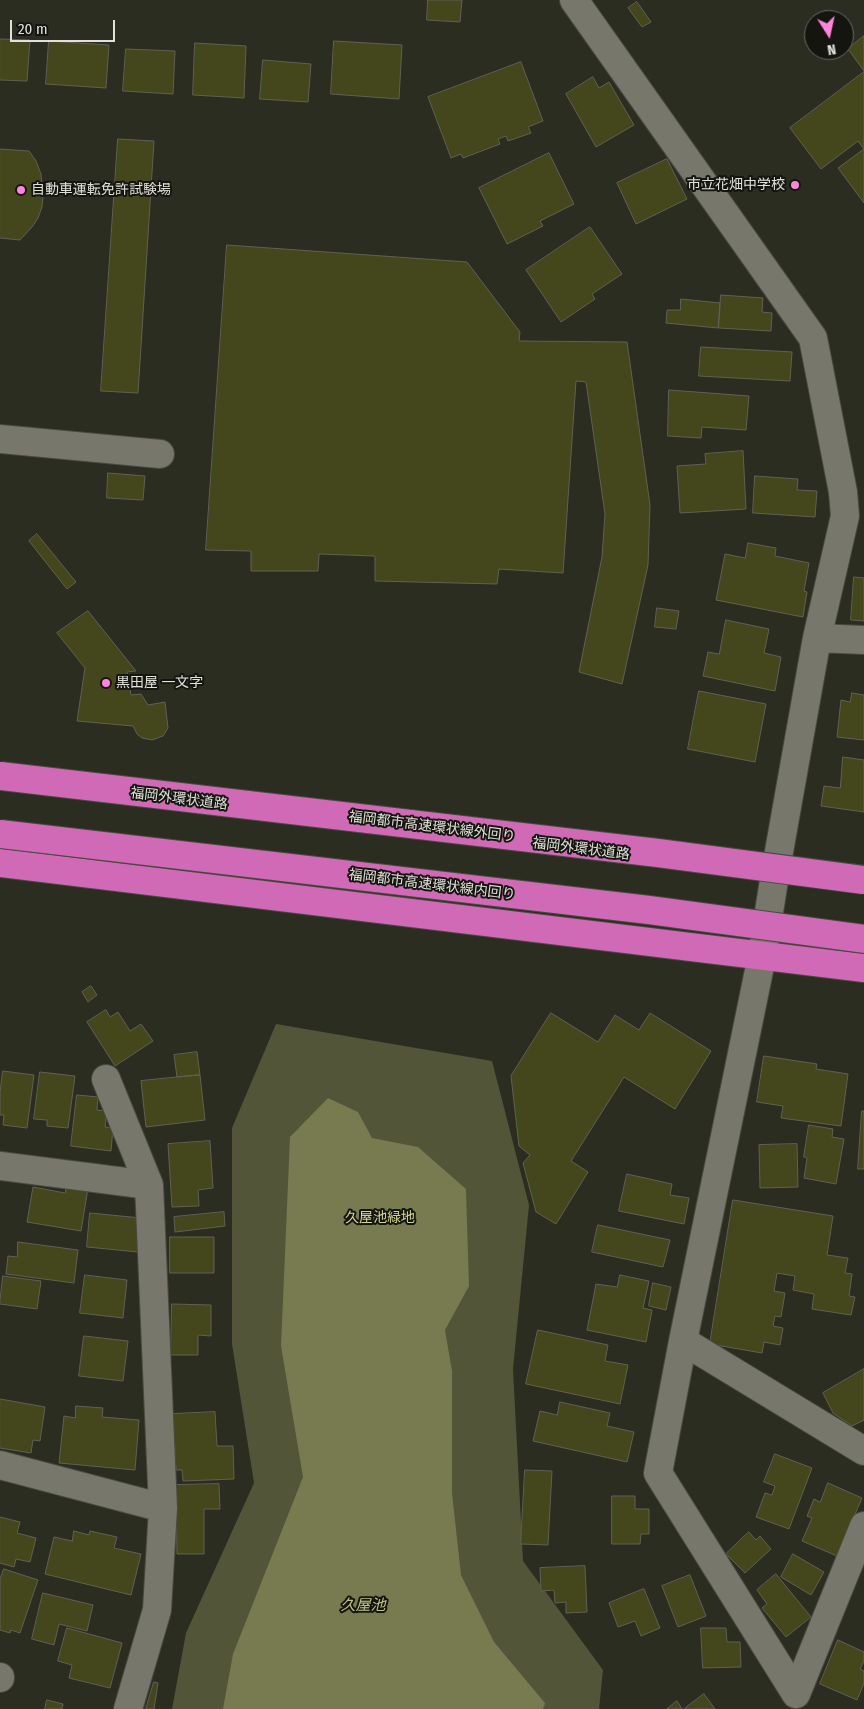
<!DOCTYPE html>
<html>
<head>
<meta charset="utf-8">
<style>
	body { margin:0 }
	#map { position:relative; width:864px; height:1709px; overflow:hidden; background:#2c2d21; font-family:"Fira Sans Condensed",sans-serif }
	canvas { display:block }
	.north { position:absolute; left:804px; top:10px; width:50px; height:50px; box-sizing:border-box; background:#14150f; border:1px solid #666760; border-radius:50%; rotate:170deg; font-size:14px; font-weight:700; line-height:20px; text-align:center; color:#e0e1da }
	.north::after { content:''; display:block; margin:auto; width:18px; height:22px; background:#fe85df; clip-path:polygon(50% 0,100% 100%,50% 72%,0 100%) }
	.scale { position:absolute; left:10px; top:20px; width:105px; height:22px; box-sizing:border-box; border:2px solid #e0e1da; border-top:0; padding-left:6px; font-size:15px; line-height:18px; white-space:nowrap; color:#e0e1da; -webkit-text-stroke:4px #14150f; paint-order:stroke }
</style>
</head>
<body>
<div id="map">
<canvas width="864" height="1709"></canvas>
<div class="north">N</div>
<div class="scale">20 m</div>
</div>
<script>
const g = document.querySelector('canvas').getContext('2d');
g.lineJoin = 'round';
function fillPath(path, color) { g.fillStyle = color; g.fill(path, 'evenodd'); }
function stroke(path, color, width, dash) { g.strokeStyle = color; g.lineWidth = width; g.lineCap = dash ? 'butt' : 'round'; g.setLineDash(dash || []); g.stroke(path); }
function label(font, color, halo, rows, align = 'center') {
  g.font = font + ' "Fira Sans Condensed","Noto Sans JP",sans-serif'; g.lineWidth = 4; g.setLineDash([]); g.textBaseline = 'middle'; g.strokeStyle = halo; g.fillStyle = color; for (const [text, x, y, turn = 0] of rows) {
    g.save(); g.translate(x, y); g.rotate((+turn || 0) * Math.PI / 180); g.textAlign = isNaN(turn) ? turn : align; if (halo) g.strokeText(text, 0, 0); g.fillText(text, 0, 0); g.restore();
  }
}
const green = new Path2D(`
	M276,1024L492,1061L529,1205L513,1369L523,1561L603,1670L599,1709H172L186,1633L254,1483L232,1344V1128Z`);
const water = new Path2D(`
	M328,1098L358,1112L372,1138L418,1147L466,1189L469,1286L445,1330L452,1371V1493L461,1575L494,1642L545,1703L543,1709H223L233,1654L303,1477L281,1346L290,1137Z`);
const building = new Path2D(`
	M428,0H462L460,22L427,20Z
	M637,2L651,22L642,27L628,8Z
	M864,36V71L848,49Z
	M0,39L30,40L27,81L0,80Z
	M49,41L109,45L106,88L46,84Z
	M334,41L402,45L399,99L331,94Z
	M195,43L246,46L244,98L193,95Z
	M126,49L175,51L173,94L123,91Z
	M263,60L311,64L308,102L260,99Z
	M521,62L543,121L528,127L531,133L508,141L506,136L498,139L500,144L463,158L461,154L451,158L428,97Z
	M864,72V203L838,168L864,149L858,141L821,169L790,128Z
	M593,77L599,88L609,82L634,125L596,147L566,94Z
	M118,139L154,141L138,393L101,391Z
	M0,149L29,151L36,161L41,174L43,196L42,207L38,218L32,227L20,240L0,238Z
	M549,153L574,204L540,221L543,226L507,244L479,188Z
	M667,159L687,199L636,224L617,183Z
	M590,227L622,274L592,294L595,299L561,322L526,270Z
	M227,245L467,262L520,332L519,341L627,342L650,505L648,565L622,684L579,672L602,557L605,514L586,382L576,381L563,573L499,569L497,584L375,581V556L319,554L318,571H251V551L206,550Z
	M721,295L763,298L762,312L772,313L771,331L719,328Z
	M681,299L720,303L718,328L666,323L667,310H680Z
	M701,347L792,352L790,381L699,376Z
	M669,390L749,396L746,430L702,427L701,438L668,436Z
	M743,451L746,509L680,513L677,466L706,464L705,454Z
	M108,473L145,476L143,500L107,498Z
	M755,476L798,479L797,490L817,491L815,517L753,513Z
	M37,534L76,582L67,589L29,541Z
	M748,543L776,548L775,556L809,563L804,591L807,592L803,617L716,600L725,554L745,558Z
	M854,577L864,578V621L851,620Z
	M657,608L679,611L676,629L655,627Z
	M88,611L136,671L127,672L131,695L141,694L148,705L165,702L168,728L163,736L152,740L142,738L137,734L133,726L77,721L85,668L57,633Z
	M726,620L769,629L764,653L781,657L775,691L703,676L708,652L719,654Z
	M699,691L766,704L755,762L688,749Z
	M852,693L864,695V740L837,737L841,700L850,702Z
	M843,757L864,760V812L821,806L824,786L840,788Z
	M91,986L97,995L88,1002L82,992Z
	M106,1010L110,1017L118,1012L130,1031L141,1024L153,1041L115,1066L87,1022Z
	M551,1013L598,1042L615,1015L639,1030L650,1013L711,1051L675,1109L624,1077L571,1161L588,1172L556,1224L536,1212L523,1163L530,1155L519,1146L511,1076Z
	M197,1052L200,1075L177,1077L174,1055Z
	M764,1056L817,1064L816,1069L848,1074L841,1126L781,1118L783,1106L757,1102Z
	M3,1071L34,1075L27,1128L3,1125L4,1115H0V1093Z
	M40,1072L75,1076L68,1128L47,1126V1120L34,1119Z
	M200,1075L205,1120L146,1127L141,1081Z
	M77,1095L98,1097L97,1110L107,1111L105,1127L113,1128L111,1151L71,1146Z
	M862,1111H864V1169H858Z
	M809,1125L833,1129L832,1137L844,1139L836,1184L804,1178L807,1158L804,1157Z
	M210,1141L213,1188L198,1190L199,1206L172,1207L168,1144Z
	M797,1144L798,1187L760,1188L759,1145Z
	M627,1174L672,1184L670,1195L689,1198L684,1224L619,1211Z
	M67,1184L88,1188L81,1231L27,1222L33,1187L65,1193Z
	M733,1200L833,1216L827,1255L848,1258L845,1273L852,1274L849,1296L855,1297L851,1315L812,1309L814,1294L793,1290L795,1276L777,1273L774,1291L785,1293L781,1317L775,1316L773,1326L783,1328L780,1345L764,1342L762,1353L710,1344Z
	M224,1212L225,1226L175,1232L174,1217Z
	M90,1213L141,1218L138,1252L87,1247Z
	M598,1225L670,1240L663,1267L592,1252Z
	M170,1237H214V1273H170Z
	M18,1242L78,1250L74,1283L6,1274L8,1256L17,1257Z
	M85,1275L127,1280L123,1318L80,1313Z
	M620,1275L649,1281L643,1308L652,1310L646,1342L587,1330L596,1284L617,1287Z
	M3,1276L41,1281L37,1309L0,1304Z
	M653,1283L671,1287L666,1310L649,1306Z
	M172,1304L211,1305V1336L198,1335V1355H171Z
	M538,1330L608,1345L605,1361L628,1365L620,1404L526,1384Z
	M84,1336L128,1341L123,1381L79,1376Z
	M864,1369V1420L852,1426L833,1413L823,1393Z
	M0,1399L45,1407L40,1441L33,1440L31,1453L0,1448Z
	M560,1402L610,1413L607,1426L634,1432L627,1462L533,1441L540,1411L557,1415Z
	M76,1406L103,1408L102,1417L139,1420L135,1470L59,1463L64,1416L75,1418Z
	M215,1412L217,1446H233L234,1479L183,1481L182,1470H176L173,1414Z
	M775,1454L812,1468L789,1529L756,1517L765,1493L772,1495L775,1486L764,1482Z
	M525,1470L552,1471L548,1545L521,1544Z
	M828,1483L862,1498L837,1556L802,1541L812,1518L807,1516L814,1499L820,1502Z
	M219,1484L220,1509H204V1554H177L176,1485Z
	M612,1496H635V1509H649V1534H641L640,1544H612Z
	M0,1517L20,1522L17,1533L36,1538L30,1562L16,1559L14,1567L0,1563Z
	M74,1531L89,1535L90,1531L117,1537L114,1548L141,1554L131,1595L45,1574L54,1537L72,1541Z
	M749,1532L756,1540L760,1536L771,1549L745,1573L726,1554Z
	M793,1554L824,1572L811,1595L781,1577Z
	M585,1566L587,1612L566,1613V1602L555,1603L554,1590L541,1591L540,1568Z
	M4,1569L38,1580L20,1633L11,1630L10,1633L0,1630V1579Z
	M776,1574L811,1617L786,1637L762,1608L767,1604L757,1590Z
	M690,1575L706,1616L678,1627L662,1586Z
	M644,1589L660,1628L641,1636L635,1621L618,1627L609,1603Z
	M43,1593L93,1605L87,1631L59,1624L54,1645L32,1639Z
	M67,1628L122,1643L110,1688L69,1678L72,1665L58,1661Z
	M701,1628H726L727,1642H740L741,1667L703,1668Z
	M838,1640L864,1652V1661L860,1669L864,1671V1683L857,1700L820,1684Z
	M154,1682L158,1683L154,1709H146Z
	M704,1694L715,1709H684Z
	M47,1700L63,1704L62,1709H45Z
	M677,1701L682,1709H667Z`);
const minor = new Path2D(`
	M574,0L813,338L843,492L845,516L817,638L775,874L762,956L683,1341L658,1473L796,1694L864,1526
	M0,439L160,454
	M817,638L864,640
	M0,1166L149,1185L106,1079
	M683,1341L864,1451
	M0,1465L163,1508L149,1185
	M0,1677V1678
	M128,1709L157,1610L163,1508`);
const highway = new Path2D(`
	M0,863L864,968`);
const highwayBridge = new Path2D(`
	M0,776L658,853L864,880
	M0,834L649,910L864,939`);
const markers = [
	[795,185,5,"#fe85df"],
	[21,190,5,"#fe85df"],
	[106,683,5,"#fe85df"]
];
const poiNames = [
	["市立花畑中学校",785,185,"right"],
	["自動車運転免許試験場",31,190],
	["黒田屋 一文字",116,683]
];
const streetNames = [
	["福岡外環状道路",179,799,7],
	["福岡都市高速環状線外回り",432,827,7],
	["福岡外環状道路",581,849,7],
	["福岡都市高速環状線内回り",432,885,7]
];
const parkNames = [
	["久屋池緑地",380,1218]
];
const waterNames = [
	["久屋池",363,1606]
];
fillPath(green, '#525537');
fillPath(water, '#777b4f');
fillPath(building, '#44461c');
stroke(building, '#606154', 1);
stroke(minor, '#494a40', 30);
stroke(highway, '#494a40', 30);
stroke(minor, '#77786b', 28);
stroke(highway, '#d069b6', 28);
stroke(highwayBridge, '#494a40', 30, []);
stroke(highwayBridge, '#d069b6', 28);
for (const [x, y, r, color] of markers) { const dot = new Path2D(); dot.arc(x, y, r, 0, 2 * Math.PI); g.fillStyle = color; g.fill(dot); stroke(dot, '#14150f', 2); }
label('14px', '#e0e1da', '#14150f', poiNames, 'left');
label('14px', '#e0e1da', '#14150f', streetNames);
label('14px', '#d2d790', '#14150f', parkNames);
label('italic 15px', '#c2c780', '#14150f', waterNames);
</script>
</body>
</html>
